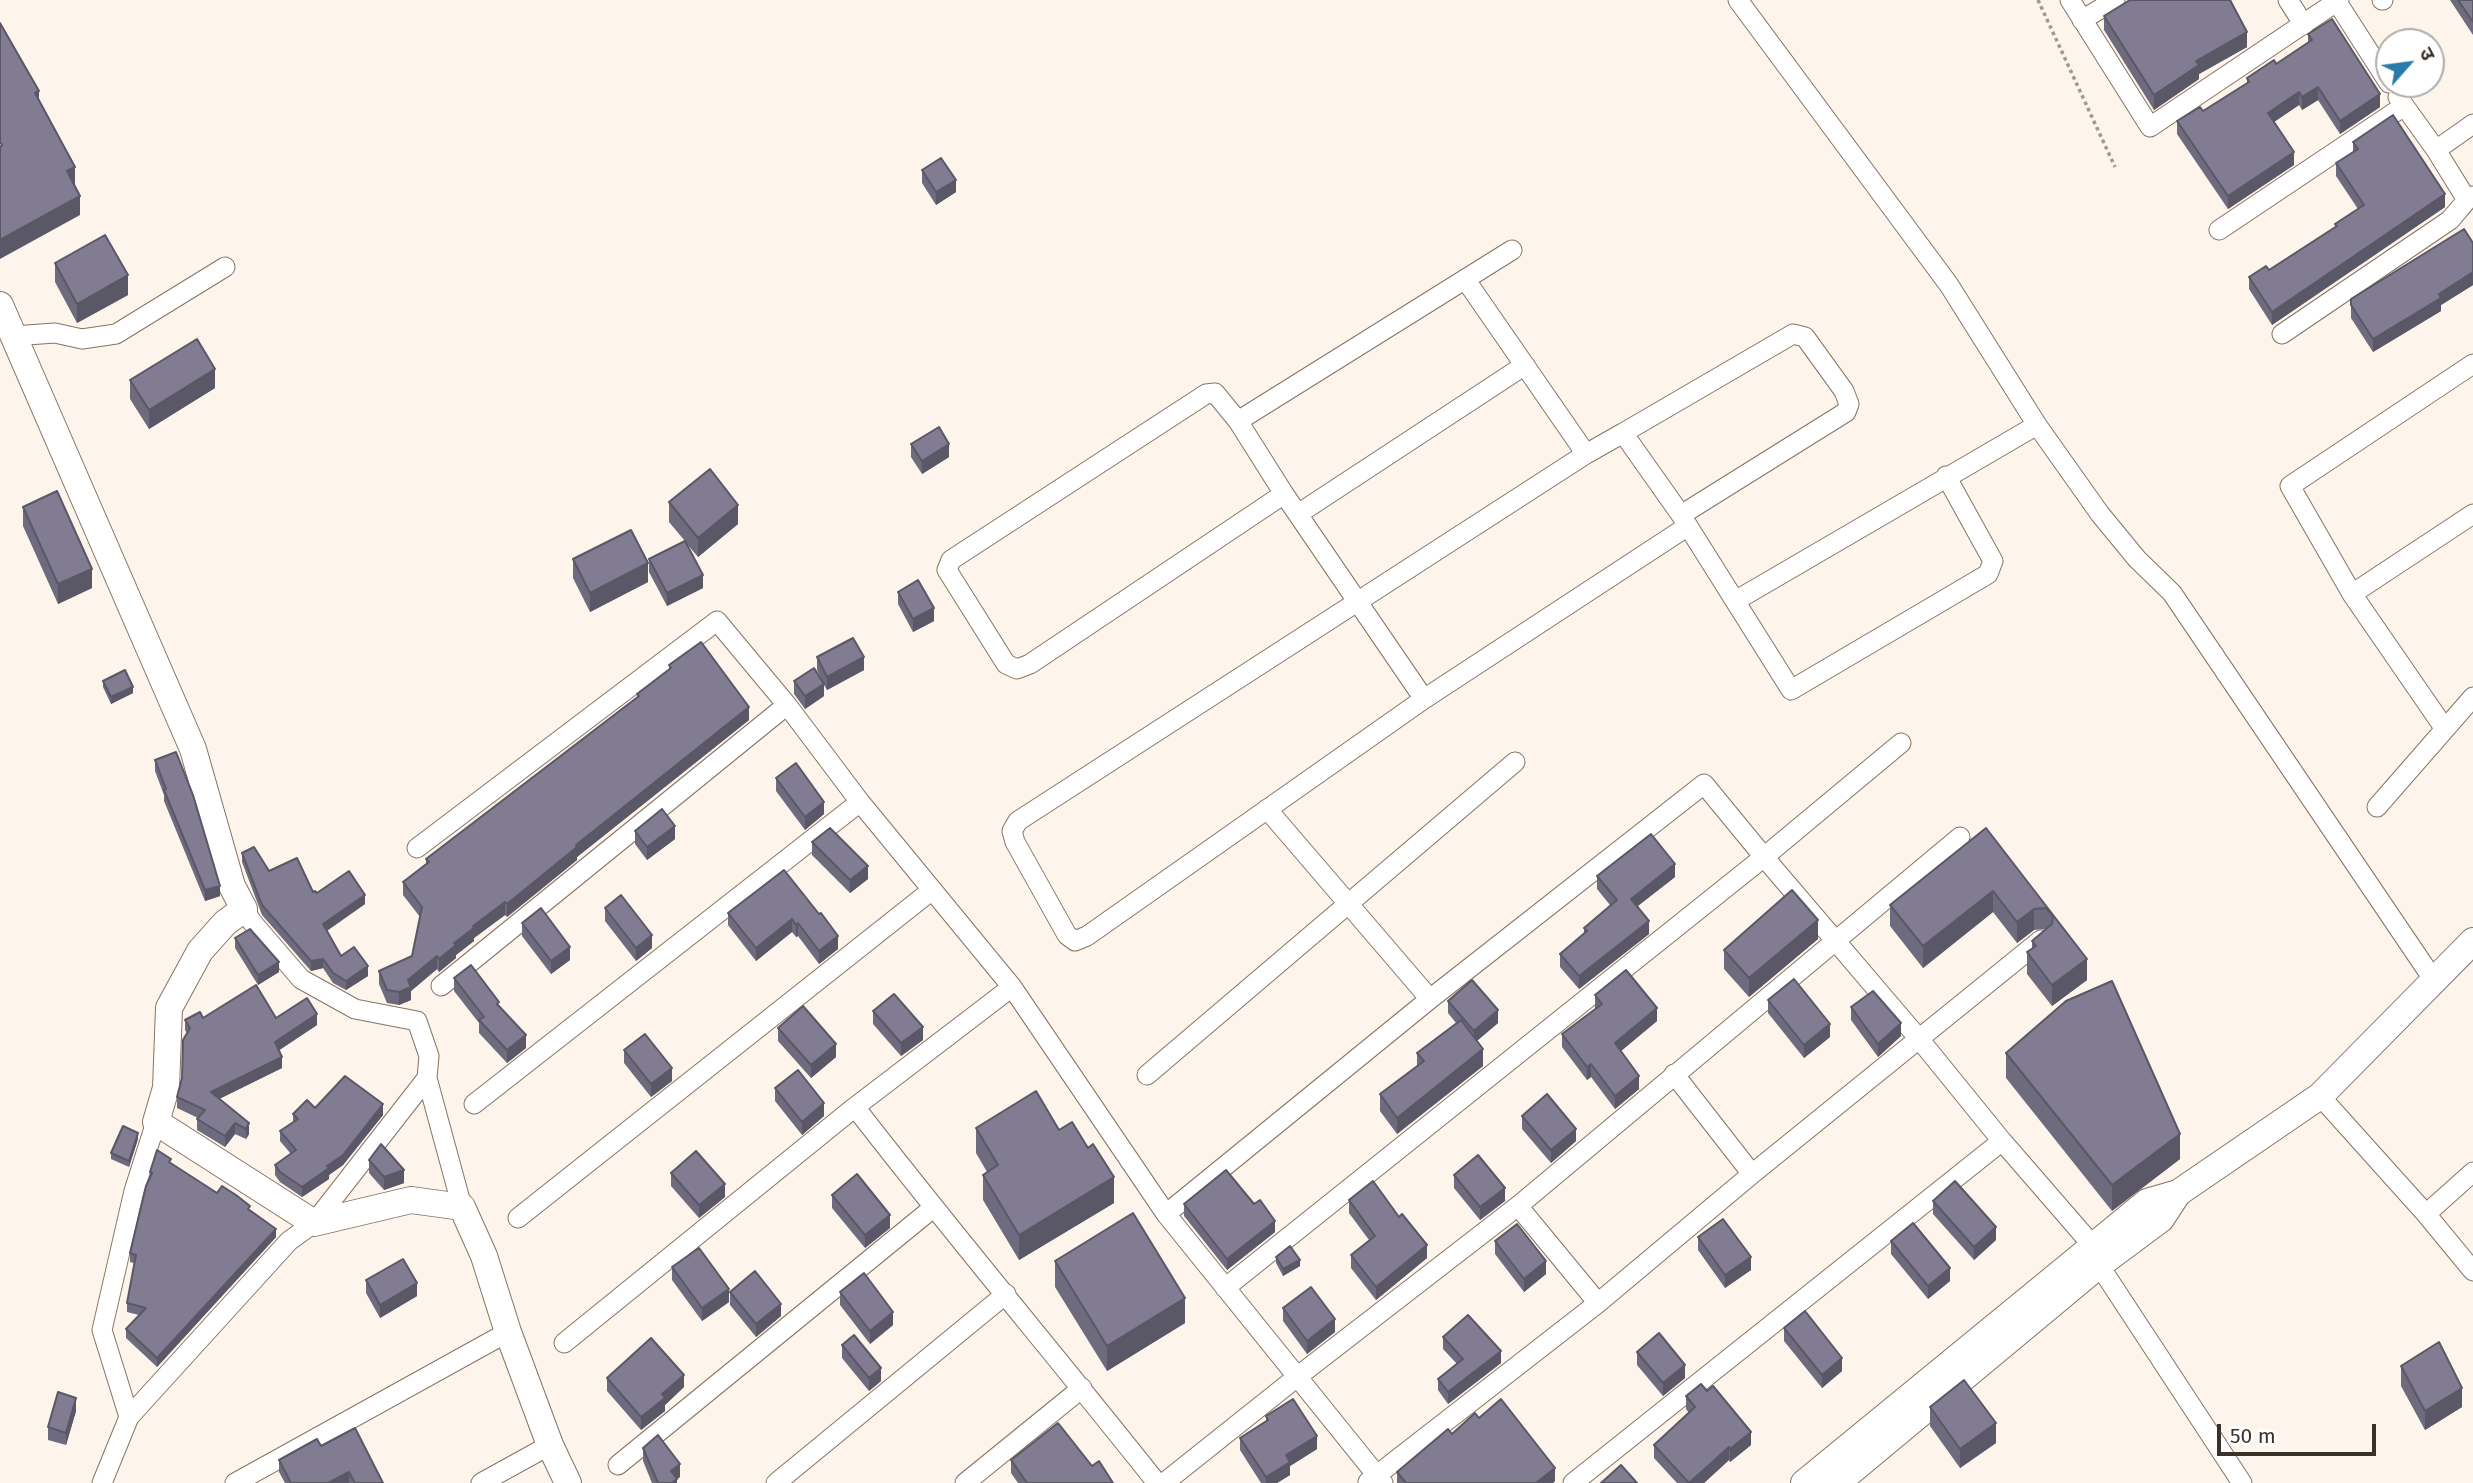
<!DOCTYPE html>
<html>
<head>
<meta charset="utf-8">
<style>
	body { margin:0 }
	#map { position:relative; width:2473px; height:1483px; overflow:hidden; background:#fdf4ec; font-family:"Fira Sans","Noto Sans Devanagari",sans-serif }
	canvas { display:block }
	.north { position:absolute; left:2375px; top:28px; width:70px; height:70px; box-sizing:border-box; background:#fff; border:2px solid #b0adaa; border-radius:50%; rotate:62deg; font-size:19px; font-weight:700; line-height:28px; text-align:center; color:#3a312a }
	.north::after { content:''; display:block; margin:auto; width:24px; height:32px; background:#297bac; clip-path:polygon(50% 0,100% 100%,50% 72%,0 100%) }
	.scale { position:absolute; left:2217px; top:1424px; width:159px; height:32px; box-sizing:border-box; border:4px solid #3a312a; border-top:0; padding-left:9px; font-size:21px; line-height:24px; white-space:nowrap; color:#3a312a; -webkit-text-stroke:5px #fff; paint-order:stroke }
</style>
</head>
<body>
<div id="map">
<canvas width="2473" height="1483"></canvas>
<div class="north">उ</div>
<div class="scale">50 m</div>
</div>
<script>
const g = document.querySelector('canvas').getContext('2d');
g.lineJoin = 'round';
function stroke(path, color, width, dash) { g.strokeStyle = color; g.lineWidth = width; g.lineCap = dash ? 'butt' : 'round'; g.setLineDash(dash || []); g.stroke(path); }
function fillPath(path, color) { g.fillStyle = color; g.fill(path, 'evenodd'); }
const path = new Path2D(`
	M2038,0L2115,167`);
const street = new Path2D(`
	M1738,0L1949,285L2037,425L2100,514L2137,559L2172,593L2435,982
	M2070,0L2150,127L2339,0
	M2288,0L2304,25
	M2382,0H2383
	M2337,2L2389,83
	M2082,20L2115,0
	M2398,97L2436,150
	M2473,124L2436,150L2467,200L2473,196
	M2219,230L2404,106
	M1465,279L1586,454
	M2282,334L2450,220L2467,200
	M13,336L55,333L82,339L116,334L225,267
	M1238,421L1512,250
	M1623,433L1793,334L1805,337L1844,391L1849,404L1846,412L1681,515
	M1284,494L1030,664L1017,669L1006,664L947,570L951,560L1206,394L1215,393L1238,421L1284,494L1424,699
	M1298,514L1525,365
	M1688,526L1424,699L1087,936L1075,941L1067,935L1015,842L1012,831L1018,821L1586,454L1623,433L1681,515L1791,690L1988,574L1993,561L1946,476
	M2352,594L2473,514
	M1735,601L2037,425
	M2445,729L2352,594L2290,486L2473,364
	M2377,807L2473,697
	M1267,809L1430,999
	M417,848L717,621L787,705L860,802L1012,987L1166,1214L1383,1483
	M441,986L787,705
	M1674,1074L1752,1174
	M1147,1075L1515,762
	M427,1078L462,1207
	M2320,1096L2426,1214L2473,1271
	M474,1104L860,802
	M855,1107C953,1234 1057,1357 1157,1483
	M156,1122L134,1191L102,1330L129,1417L289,1241L314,1223L427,1078L429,1056L417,1021L355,1009L301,979L252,922L244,909
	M1518,1206L1598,1303
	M1166,1214L1430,999L1704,784L1764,857L1920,1040L2002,1141L2093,1246
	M2426,1214L2473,1172
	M518,1218L932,890
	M2099,1265L2242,1483
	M1225,1288L1764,857L1901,743
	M564,1343L855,1107L1012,987
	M618,1465L933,1208
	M1368,1482L1598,1303L1752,1174L2041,940
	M102,1483L129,1417
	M235,1483L508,1332
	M481,1483L550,1445
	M776,1483L1006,1294
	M965,1483L1082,1388
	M1164,1483L1297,1377L1518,1206L1960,837
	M1573,1483L2002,1141`);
const secondary = new Path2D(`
	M0,305L193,749L232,886L244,909L225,923L200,951L169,1008L166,1088L156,1122L314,1223L411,1200L462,1207L484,1256L508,1332L550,1445L568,1483
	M1804,1483L2147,1202L2178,1193L2320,1096L2473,941
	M1837,1483L2099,1265L2161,1219L2178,1193`);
const wall = new Path2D(`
	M2130,0H2232L2230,1L2247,47L2199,74V79L2154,110L2104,30V16Z
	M2450,0H2473V35Z
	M2308,34L2380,107L2340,134L2318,100L2302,110L2299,105L2274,122L2294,165L2228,209L2177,134V121L2203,111L2247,83V78L2276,64L2308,43Z
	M2353,142L2445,207L2272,325L2249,289V277L2269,270L2335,227V224L2358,209L2336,176V163L2353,152Z
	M922,170L956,192L936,205L922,183Z
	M2473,243V285L2441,305V311L2373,352L2351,318V299Z
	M55,263L128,295L77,323L55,282Z
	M130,380L215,388L149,429L130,399Z
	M911,444L949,457L922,474L911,457Z
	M669,502L738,524L698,557L686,543L703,588L667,606L649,572V559L685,541L669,522Z
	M23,507L92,588L58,604L23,526Z
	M573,559L648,582L590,612L573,578Z
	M898,592L934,621L913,632L898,604Z
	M817,657L864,670L827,690L824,685V696L805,709L794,694V681L822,680L817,670Z
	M669,665L749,720L577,857V860L507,917L505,915L474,938V941L456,955V958L439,972L437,969L411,991V1000L399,1005L387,1003L379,984V971L412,956L420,917L403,895V882L426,864V859L637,697V694L669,670Z
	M103,681L133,693L111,704L103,687Z
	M155,760L220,896L205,901L164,801V795L155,771Z
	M776,778L824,814L805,830L776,791Z
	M1986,828L2087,959V980L2052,1006L2027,974V952L2032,949V941L2046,929L2034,930L2017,943L1993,912L1923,968L1890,926V905Z
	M635,831L675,839L647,860L635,844Z
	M812,842L868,879L850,893L812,855Z
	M242,853L269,871L313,892L365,904L327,931L341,956L368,976L346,990L333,983L323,968L311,971L262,915L242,862Z
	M784,870L838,949L819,964L798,936L796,937L792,932L756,961L728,925V913Z
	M1597,876L1675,877L1638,906L1649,934L1579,989L1560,967V954L1584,934V928L1610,905L1597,889Z
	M605,908L652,948L636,961L605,921Z
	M522,923L570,960L551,974L522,936Z
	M235,938L279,972L258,985L235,948Z
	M1818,939L1749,997L1724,969V950Z
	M454,978L499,1007L526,1048L507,1063L479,1033V1023L454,991Z
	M1595,995L1657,1021L1621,1051L1639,1089L1615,1109L1591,1077L1587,1080L1562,1047V1034L1596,1009L1595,1008Z
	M1768,1000L1830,1037L1804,1058L1768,1013Z
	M1448,1001L1498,1023L1477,1041L1483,1066L1397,1134L1380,1111V1094L1417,1066V1053L1456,1023L1448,1013Z
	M1851,1007L1901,1036L1878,1057L1851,1020Z
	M873,1011L923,1040L901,1056L873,1024Z
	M203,1018H276L317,1025L279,1050L282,1068L219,1099L249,1123V1134L246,1139L235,1134L225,1147L197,1130V1119L198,1118L177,1108V1097L182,1078L187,1033L185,1030V1020Z
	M778,1028L836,1057L811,1078L778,1041Z
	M624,1050L672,1081L651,1097L624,1063Z
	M2006,1053L2180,1159L2112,1211L2006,1078Z
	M775,1088L824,1116L802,1135L775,1101Z
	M315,1108L383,1115L343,1165L329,1175V1179L302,1197L280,1182L275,1175V1165L291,1154L280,1141V1131L293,1122V1114Z
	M1522,1116L1576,1141L1551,1163L1522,1129Z
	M976,1128L1059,1130L1114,1203L1019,1260L983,1200V1175L987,1172L976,1153Z
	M138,1139L129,1167L111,1159V1153Z
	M369,1160L404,1183L384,1190L369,1173Z
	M171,1164L217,1193L250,1210L276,1237L157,1367L126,1338V1329L139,1315L127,1312V1303L134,1263L130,1262V1253L150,1176V1172Z
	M671,1173L725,1197L699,1218L671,1186Z
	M1454,1175L1505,1201L1480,1220L1454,1188Z
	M832,1195L890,1228L865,1248L832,1208Z
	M1349,1200L1399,1217L1427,1258L1376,1300L1351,1268V1255L1369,1240L1349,1213Z
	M1933,1201L1996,1240L1974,1260L1933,1214Z
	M1184,1204H1254L1275,1232L1227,1270L1184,1216Z
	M1698,1237L1751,1270L1725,1288L1698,1250Z
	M1495,1241L1546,1274L1524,1292L1495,1254Z
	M1891,1241L1950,1281L1928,1299L1891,1254Z
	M1276,1257L1300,1266L1283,1276L1276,1263Z
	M1055,1261L1185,1323L1107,1371L1055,1287Z
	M672,1267L729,1302L702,1321L672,1280Z
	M366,1280L417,1296L380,1318L366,1293Z
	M730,1292L781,1316L756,1337L730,1305Z
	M840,1292L893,1325L870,1344L840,1305Z
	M1283,1308L1335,1332L1307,1354L1283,1321Z
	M1784,1328L1842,1371L1822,1388L1784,1341Z
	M1443,1337L1501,1363L1448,1404L1438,1390V1379L1457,1364L1443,1349Z
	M842,1345L881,1381L869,1391L842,1358Z
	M1637,1352L1685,1378L1663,1396L1637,1365Z
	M2401,1366L2462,1407L2425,1430L2401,1386Z
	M607,1378L684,1387L665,1405V1411L641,1430L607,1391Z
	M1686,1396L1751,1445L1730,1462L1729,1460L1704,1483H1677L1654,1458V1445L1689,1413L1686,1409Z
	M1930,1407L1996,1443L1960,1468L1930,1426Z
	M76,1411L66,1445L48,1440V1427Z
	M1266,1416L1317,1449L1290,1466V1475L1277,1483H1261L1240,1450V1438L1266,1421Z
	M1479,1418L1555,1481L1553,1483H1397V1472L1452,1434Z
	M321,1446L383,1483H285L279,1472V1460Z
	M643,1448L680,1477L677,1479V1483H652L643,1461Z
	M1011,1460L1092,1466L1113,1483H1018L1011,1473Z`);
const shadedWall = new Path2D(`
	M2247,32V47L2199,74V79L2154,110V95L2196,61Z
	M2318,87V100L2302,110V97Z
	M39,91V110L35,93Z
	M2299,92V105L2268,126V113Z
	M2380,94V107L2340,134V121Z
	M2294,152V165L2228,209V196Z
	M75,167V186L67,171Z
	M956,180V192L936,205V192Z
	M2445,194V207L2272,325V312Z
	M80,196V215L0,259V240Z
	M2473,272V285L2441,305V311L2373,352V339Z
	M128,275V295L77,323V304Z
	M215,369V388L149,429V410Z
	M949,444V457L922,474V461Z
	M738,505V524L698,557V538Z
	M648,563V582L590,612V593Z
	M92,569V588L58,604V584Z
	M703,575V588L667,606V593Z
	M934,608V621L913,632V619Z
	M864,657V670L827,690V677Z
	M824,684V696L805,709V696Z
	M133,687V693L111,704V697Z
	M749,707V720L577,857V860L507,917V904L576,845Z
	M824,802V814L805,830V817Z
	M675,826V839L647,860V847Z
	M1675,864V877L1631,911V899Z
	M868,866V879L850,893V880Z
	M220,886V896L205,901V890Z
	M1993,891V912L1923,968V946Z
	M365,895V904L323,933V924Z
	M505,902V915L474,938V941L456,955V958L439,972V959L473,926Z
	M2034,909V930L2017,943V922Z
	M792,919V932L756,961V948Z
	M1818,920V939L1749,997V978Z
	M1649,921V934L1579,989V976Z
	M798,923V936L796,937V925Z
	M652,935V948L636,961V948Z
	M838,936V949L819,964V951Z
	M570,947V960L551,974V961Z
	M437,956V969L411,991V1000L399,1005V992L408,980Z
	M323,959V968L311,971V961Z
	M2087,959V980L2052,1006V985Z
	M279,962V972L258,985V975Z
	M368,966V976L346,990V981Z
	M1657,1008V1021L1615,1056V1043Z
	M1498,1010V1023L1474,1043V1031Z
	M317,1014V1025L275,1053V1042Z
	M1901,1023V1036L1878,1057V1044Z
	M1830,1024V1037L1804,1058V1045Z
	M923,1027V1040L901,1056V1043Z
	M526,1035V1048L507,1063V1050Z
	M836,1044V1057L811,1078V1065Z
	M1483,1049V1066L1397,1134V1118Z
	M282,1057V1068L211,1103V1092Z
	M1591,1064V1077L1587,1080V1067Z
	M672,1068V1081L651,1097V1084Z
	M1639,1076V1089L1615,1109V1096Z
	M824,1103V1116L802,1135V1122Z
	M383,1104V1115L343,1165L329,1175V1179L302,1197V1187Z
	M235,1123V1134L225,1147V1136Z
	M249,1123V1134L246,1139V1129Z
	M1576,1129V1141L1551,1163V1150Z
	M138,1133V1139L129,1167V1161Z
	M2180,1134V1159L2112,1211V1185Z
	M404,1170V1183L384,1190V1177Z
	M1114,1177V1203L1019,1260V1235Z
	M725,1184V1197L699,1218V1205Z
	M1505,1188V1201L1480,1220V1207Z
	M890,1215V1228L865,1248V1235Z
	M1275,1221V1232L1227,1270V1259Z
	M1996,1227V1240L1974,1260V1247Z
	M276,1229V1237L157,1367V1358Z
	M1427,1245V1258L1376,1300V1287Z
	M1751,1257V1270L1725,1288V1275Z
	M1300,1260V1266L1283,1276V1269Z
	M1546,1261V1274L1524,1292V1279Z
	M1950,1268V1281L1928,1299V1286Z
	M417,1283V1296L380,1318V1305Z
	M729,1289V1302L702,1321V1308Z
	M1185,1298V1323L1107,1371V1346Z
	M781,1304V1316L756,1337V1324Z
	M893,1312V1325L870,1344V1331Z
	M1335,1319V1332L1307,1354V1341Z
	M1501,1351V1363L1448,1404V1392Z
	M1842,1358V1371L1822,1388V1375Z
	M1685,1365V1378L1663,1396V1383Z
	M881,1368V1381L869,1391V1378Z
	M684,1375V1387L665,1405V1411L641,1430V1417L662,1394Z
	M2462,1388V1407L2425,1430V1411Z
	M76,1398V1411L66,1445V1433Z
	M1996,1423V1443L1960,1468V1449Z
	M1751,1432V1445L1730,1462V1449Z
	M1317,1436V1449L1290,1466V1475L1277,1483H1266V1477L1286,1455Z
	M1729,1447V1460L1704,1483H1690Z
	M680,1464V1477L677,1479V1483H671V1471Z
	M1555,1468V1481L1553,1483H1536Z
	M349,1472V1483H328Z`);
const building = new Path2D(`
	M2130,0H2230L2247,32L2196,61L2199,65L2154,95L2104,16Z
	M2458,0H2473V22Z
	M2332,19L2380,94L2340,121L2318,87L2302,97L2299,92L2268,113L2294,152L2228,196L2177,121L2200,107L2203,111L2249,82L2247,78L2274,60L2276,64L2312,40L2308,34Z
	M0,23L39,91L35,93L75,167L67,171L80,196L0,240V147L2,145L0,142Z
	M2393,115L2445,194L2272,312L2249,277L2266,266L2269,270L2337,226L2335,224L2364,205L2336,163L2358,149L2353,142Z
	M941,158L956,180L936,192L922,170Z
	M2464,229L2473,243V272L2439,294L2441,298L2373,339L2351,305V299Z
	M105,235L128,275L77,304L55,263Z
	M197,339L215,369L149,410L130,380Z
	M939,427L949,444L922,461L911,444Z
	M710,469L738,505L698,538L669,502Z
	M57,491L92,569L58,584L23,507Z
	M631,530L648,563L590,593L573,559Z
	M685,541L703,575L667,593L649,559Z
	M918,580L934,608L913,619L898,592Z
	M853,638L864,657L827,677L817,657Z
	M701,642L749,707L576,845L577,847L507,904L505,902L473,926L474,928L454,943L456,945L439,959L437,956L408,980L411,987L399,992L387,990L379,971L412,956L422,907L403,882L429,862L426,859L639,696L637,694L671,668L669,665Z
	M814,668L824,684L805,696L794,681Z
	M125,670L133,687L111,697L103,681Z
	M176,752L193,795L220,886L205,890L164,790L166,789L155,760Z
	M796,763L824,802L805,817L776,778Z
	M662,809L675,826L647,847L635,831Z
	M830,828L868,866L850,880L812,842Z
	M1986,828L2087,959L2052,985L2027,952L2036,946L2032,941L2052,924L2053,916L2046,908L2034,909L2017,922L1993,891L1923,946L1890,905Z
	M1651,834L1675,864L1631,899L1649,921L1579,976L1560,954L1587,931L1584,928L1617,900L1597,876Z
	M254,847L269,871L297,858L313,892L315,891L317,893L349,871L365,895L323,924L341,956L354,947L368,966L346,981L333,973L323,959L311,961L262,905L242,853Z
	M784,870L819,914L821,913L838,936L819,951L798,923L796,925L792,919L756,948L728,913Z
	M1792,890L1818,920L1749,978L1724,950Z
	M621,895L652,935L636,948L605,908Z
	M541,908L570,947L551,961L522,923Z
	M250,929L279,962L258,975L235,938Z
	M471,965L499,1002L497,1004L526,1035L507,1050L479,1020L484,1017L454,978Z
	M1626,970L1657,1008L1615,1043L1639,1076L1615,1096L1591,1064L1587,1067L1562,1034L1602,1004L1595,995Z
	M1794,979L1830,1024L1804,1045L1768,1000Z
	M1472,980L1498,1010L1474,1031L1448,1001Z
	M2112,981L2180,1134L2112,1185L2006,1053L2066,1001Z
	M256,985L276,1018L307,998L317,1014L275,1042L282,1057L211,1092L249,1123L246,1129L235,1123L225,1136L197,1119L205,1110L177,1097L182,1078L183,1040L190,1028L185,1020L200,1012L203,1018Z
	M1873,991L1901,1023L1878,1044L1851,1007Z
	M894,994L923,1027L901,1043L873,1011Z
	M803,1006L836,1044L811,1065L778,1028Z
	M1461,1020L1483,1049L1397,1118L1380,1094L1424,1061L1417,1053Z
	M645,1034L672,1068L651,1084L624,1050Z
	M798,1070L824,1103L802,1122L775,1088Z
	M345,1076L383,1104L343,1155L327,1166L329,1168L302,1187L280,1172L275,1165L296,1150L280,1131L298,1119L293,1114L307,1100L315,1108Z
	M1036,1091L1059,1130L1072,1122L1088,1148L1093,1144L1114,1177L1019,1235L983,1175L998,1165L976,1128Z
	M1547,1094L1576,1129L1551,1150L1522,1116Z
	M123,1126L138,1133L129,1161L111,1153Z
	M381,1144L404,1170L384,1177L369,1160Z
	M157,1150L171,1159L169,1162L217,1193L222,1186L236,1195L250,1206L248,1209L276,1229L157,1358L126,1329L146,1308L127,1303L136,1255L130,1253L146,1186L152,1173L150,1172Z
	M696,1151L725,1184L699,1205L671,1173Z
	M1478,1155L1505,1188L1480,1207L1454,1175Z
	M1226,1170L1254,1204L1260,1200L1275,1221L1227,1259L1184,1204Z
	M857,1174L890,1215L865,1235L832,1195Z
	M1373,1181L1399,1217L1402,1214L1427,1245L1376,1287L1351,1255L1375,1236L1349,1200Z
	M1955,1181L1996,1227L1974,1247L1933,1201Z
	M1133,1213L1185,1298L1107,1346L1055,1261Z
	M1723,1219L1751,1257L1725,1275L1698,1237Z
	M1913,1223L1950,1268L1928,1286L1891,1241Z
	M1517,1224L1546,1261L1524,1279L1495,1241Z
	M1290,1246L1300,1260L1283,1269L1276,1257Z
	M699,1248L729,1289L702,1308L672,1267Z
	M403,1259L417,1283L380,1305L366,1280Z
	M755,1271L781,1304L756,1324L730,1292Z
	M864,1273L893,1312L870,1331L840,1292Z
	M1311,1287L1335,1319L1307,1341L1283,1308Z
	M1805,1311L1842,1358L1822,1375L1784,1328Z
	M1468,1315L1501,1351L1448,1392L1438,1379L1463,1359L1443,1337Z
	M1659,1333L1685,1365L1663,1383L1637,1352Z
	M854,1335L881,1368L869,1378L842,1345Z
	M651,1338L684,1375L662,1394L665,1398L641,1417L607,1378Z
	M2439,1342L2462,1388L2425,1411L2401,1366Z
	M1964,1380L1996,1423L1960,1449L1930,1407Z
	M1701,1384L1707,1391L1713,1386L1751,1432L1730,1449L1729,1447L1689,1483L1654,1445L1695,1407L1686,1396Z
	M58,1392L76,1398L66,1433L48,1427Z
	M1293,1399L1317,1436L1286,1455L1290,1462L1266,1477L1240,1438L1268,1420L1266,1416Z
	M1501,1399L1555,1468L1536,1483H1406L1397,1472L1448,1429L1452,1434L1475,1413L1479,1418Z
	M1058,1423L1092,1466L1099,1461L1113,1483H1027L1011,1460Z
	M355,1428L383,1483H355L349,1472L328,1483H291L279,1460L317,1439L321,1446Z
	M658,1435L680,1464L671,1471L677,1479L672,1483H658L643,1448Z
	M1621,1465L1637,1483H1601Z`);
stroke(street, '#877363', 21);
stroke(secondary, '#877363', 28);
stroke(path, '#a09790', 3.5, [3.5, 3.5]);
stroke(street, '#fff', 19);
stroke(secondary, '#fff', 26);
fillPath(wall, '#6f6b7e');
fillPath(shadedWall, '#5a5766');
fillPath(building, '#817c92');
stroke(building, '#5a5766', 2);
</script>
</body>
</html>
